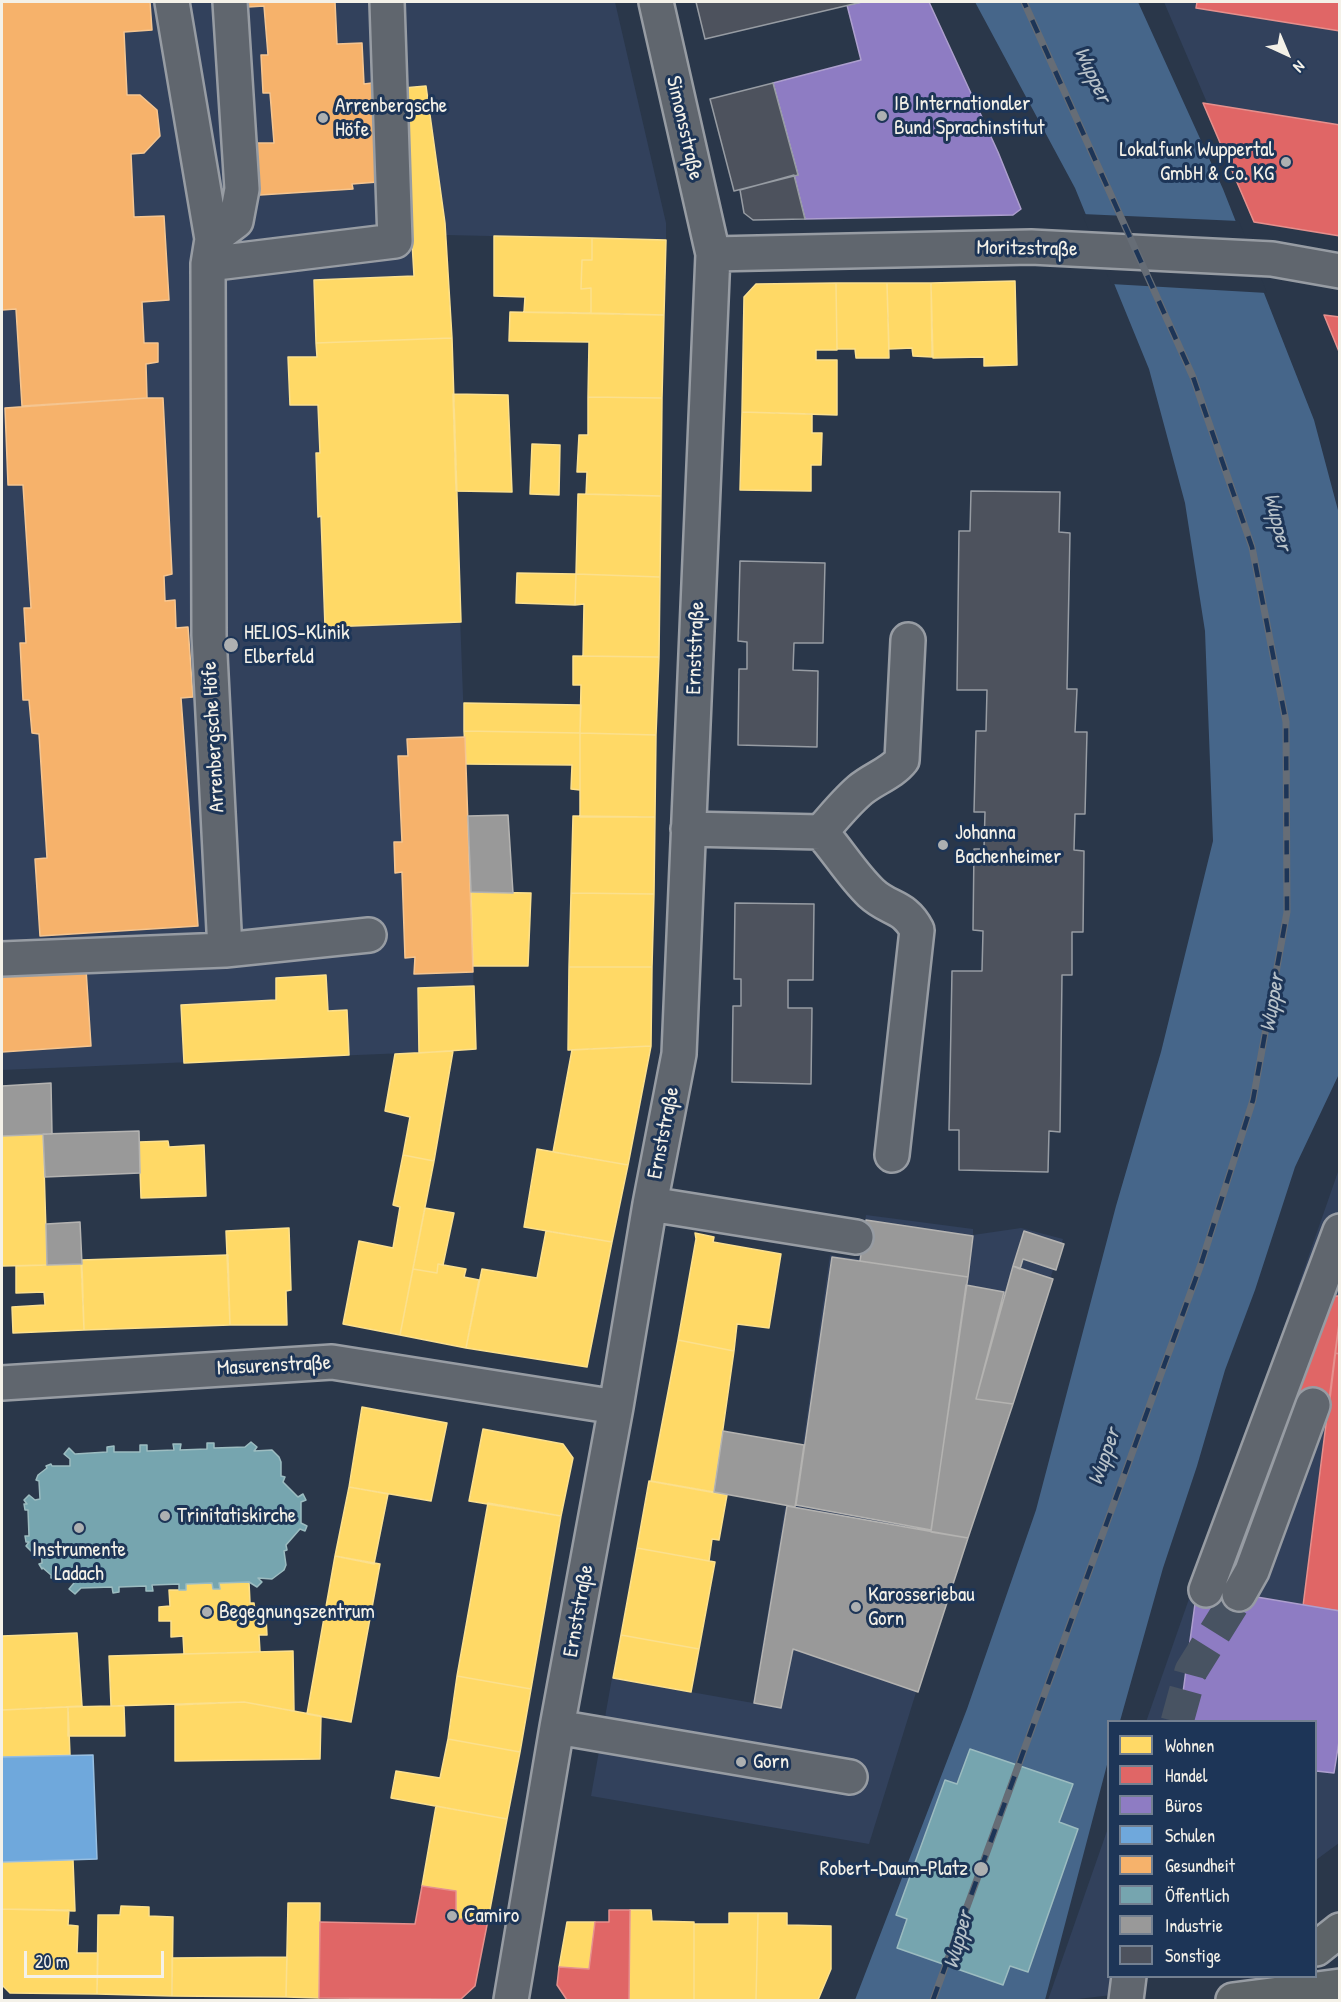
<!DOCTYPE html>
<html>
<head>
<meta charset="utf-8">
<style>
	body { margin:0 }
	#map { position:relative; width:1341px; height:2002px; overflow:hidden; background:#2a374a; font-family:"Patrick Hand",sans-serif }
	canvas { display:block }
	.frame { position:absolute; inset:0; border:3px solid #f4f1e8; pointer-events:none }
	.legend { position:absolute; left:1107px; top:1720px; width:210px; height:258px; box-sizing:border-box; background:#1d3557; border:2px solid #738091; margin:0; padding:8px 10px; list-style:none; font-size:18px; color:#f4f1e8 }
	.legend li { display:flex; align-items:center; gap:12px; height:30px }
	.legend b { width:30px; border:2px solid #738091 }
	.north { position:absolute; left:1257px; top:24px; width:60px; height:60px; -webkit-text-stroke:4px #1d3557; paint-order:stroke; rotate:136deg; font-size:16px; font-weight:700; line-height:24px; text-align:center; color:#f4f1e8 }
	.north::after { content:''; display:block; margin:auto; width:21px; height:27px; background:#f4f1e8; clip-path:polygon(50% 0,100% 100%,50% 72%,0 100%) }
	.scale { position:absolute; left:24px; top:1951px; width:140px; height:27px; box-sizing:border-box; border:3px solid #f4f1e8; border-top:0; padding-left:8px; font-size:18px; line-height:21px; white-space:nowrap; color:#f4f1e8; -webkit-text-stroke:4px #1d3557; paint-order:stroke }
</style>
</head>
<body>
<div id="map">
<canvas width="1341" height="2002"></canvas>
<div class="frame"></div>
<ul class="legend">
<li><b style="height:16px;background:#ffd966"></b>Wohnen</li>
<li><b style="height:16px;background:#e06666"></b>Handel</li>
<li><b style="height:16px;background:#8e7cc3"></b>Büros</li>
<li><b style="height:16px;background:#6fa8dc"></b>Schulen</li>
<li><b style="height:16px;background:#f6b26b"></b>Gesundheit</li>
<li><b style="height:16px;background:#76a5af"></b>Öffentlich</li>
<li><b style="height:16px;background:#999"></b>Industrie</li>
<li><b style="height:16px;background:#4d525d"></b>Sonstige</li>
</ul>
<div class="north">N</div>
<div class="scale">20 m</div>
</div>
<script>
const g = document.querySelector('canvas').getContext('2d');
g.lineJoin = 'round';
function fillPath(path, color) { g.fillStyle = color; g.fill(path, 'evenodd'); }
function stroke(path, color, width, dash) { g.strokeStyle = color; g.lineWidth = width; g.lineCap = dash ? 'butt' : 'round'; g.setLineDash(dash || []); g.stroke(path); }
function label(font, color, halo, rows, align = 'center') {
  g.font = font + ' "Patrick Hand",sans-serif'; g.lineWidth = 6; g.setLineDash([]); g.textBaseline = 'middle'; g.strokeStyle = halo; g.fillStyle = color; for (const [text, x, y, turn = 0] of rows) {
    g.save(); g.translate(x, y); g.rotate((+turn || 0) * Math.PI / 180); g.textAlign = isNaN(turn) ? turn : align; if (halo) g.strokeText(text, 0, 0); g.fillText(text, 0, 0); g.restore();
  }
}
const built = new Path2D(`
	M2,2H615L666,223V240L446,235L476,1050L2,1070Z
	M1164,2H1339V235L1258,222Z
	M1339,1169V1843L1316,1860V1722H1146Z
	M866,1215L973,1229V1235L1021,1228L1063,1239L913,1702L869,1844L591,1796L612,1678L753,1703L785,1507H794L830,1255L859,1259Z
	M1108,1828V1976L1138,1977V1992L1069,2000H1048Z`);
const water = new Path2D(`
	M975,2H1138L1223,189L1314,420L1339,514V1074L1295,1167L1255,1290L1225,1370L1197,1466L1163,1568L1120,1721L1108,1722V1761L1045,2000H855L967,1709L1036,1510L1116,1206L1161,1052L1213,841L1205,631L1185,503L1149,369L1075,188Z`);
const pier = new Path2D(`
	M1082,214L1239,221L1267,293L1111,284Z`);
const homes = new Path2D(`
	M426,86L445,223L452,338L316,343L314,280L414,276L403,88Z
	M494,236L592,238V260H582L581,289L591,288V313L524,312L525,297L494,296Z
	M592,238L666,240L664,315L591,313V288L581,289L582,260H592Z
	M1015,281L1017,365L984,366V357L933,358L931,283Z
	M836,283H887L889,358H856L855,349H837Z
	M836,283L837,350H816V360H837V415L742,412L744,297L756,284Z
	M887,283H931L932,357L913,356L912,348L889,349Z
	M510,312L664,315L662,398L588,397L589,342L509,341Z
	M452,338L461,622L325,627L321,516L318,517L316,453H320L318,405H290L288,357H317L316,343Z
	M453,394L508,395L512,492L456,491Z
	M588,397L662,398L661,496L586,494L587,472H577L579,435H588Z
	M742,412L812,414V433H822L821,465H811V491L740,490Z
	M532,444L560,445L559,495L530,494Z
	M578,494L661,496L660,577L576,574Z
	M517,573L576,574L575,605L516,603Z
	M576,574L660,577L659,657L583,656L584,604L575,605Z
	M573,656L659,657L656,735L580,733L581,685H573Z
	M464,703L581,705L580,733L464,731Z
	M464,731L580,733V790L571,789L572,765L466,764Z
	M580,733L656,735L655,817H580Z
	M573,816L655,817L654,894L571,893Z
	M471,892L531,893L528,966H473Z
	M571,893L654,894L652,967H569Z
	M569,967H652L651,1046L568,1050Z
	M326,975L328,1011L347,1010L349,1055L184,1063L181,1005L276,1000V978Z
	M474,986L476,1049L419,1053L418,988Z
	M651,1046L628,1165L553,1152L572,1050Z
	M453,1051L434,1161L403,1155L410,1117L385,1111L395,1054Z
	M43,1134L47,1265L2,1266V1136Z
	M168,1141L169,1147L204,1145L206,1196L141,1198L139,1142Z
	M537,1149L628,1165L612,1242L524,1227Z
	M403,1155L434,1161L400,1335L343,1324L359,1241L393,1248L400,1207L393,1205Z
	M425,1208L454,1213L443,1265L438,1264L437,1273L413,1269Z
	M289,1228L291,1290L286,1291L287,1325H230L226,1231Z
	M546,1231L612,1242L587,1367L466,1348L482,1269L537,1278Z
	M695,1233L714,1237L713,1242L781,1254L769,1328L737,1324L734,1351L678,1340L696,1239Z
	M228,1255L230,1325L84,1330L81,1260Z
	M82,1264L84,1330L13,1333L12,1307L45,1305L44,1292L16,1293V1266Z
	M438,1264L466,1269L464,1277L479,1280L466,1348L400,1335L413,1269L437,1273Z
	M678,1340L734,1351L714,1492L651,1481Z
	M362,1407L447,1423L431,1501L349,1487Z
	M483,1429L563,1444L573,1458L561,1516L469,1501Z
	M649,1481L727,1495L719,1540L712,1539L709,1561L637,1548Z
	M349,1487L388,1494L374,1564L335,1556Z
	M488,1503L561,1516L531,1689L457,1676Z
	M637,1548L715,1562L699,1649L621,1635Z
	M335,1556L380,1564L351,1722L307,1714Z
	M249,1582L250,1603H254L256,1619L266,1618L267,1635H259L260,1652L184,1654L183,1636L171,1637V1621H159V1607L170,1606L169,1590H186V1584L212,1583L213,1589H220L219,1583Z
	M77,1633L82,1706L2,1710V1636Z
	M621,1635L699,1649L691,1692L613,1678Z
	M293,1651L294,1711L244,1702L111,1706L109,1656Z
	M457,1676L531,1689L520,1752L448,1739Z
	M244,1702L321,1716L320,1759L175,1761V1705Z
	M111,1706H124L125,1736H68V1707Z
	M68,1707L70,1755L2,1757V1710Z
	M448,1739L520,1752L507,1819L391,1798L396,1771L440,1778Z
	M436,1806L507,1819L488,1920L456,1919V1891L422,1886Z
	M73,1860L75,1911L2,1909V1862Z
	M288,1903H320L319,1998L286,1997Z
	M121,1906L149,1907V1916L173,1917L172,1996L97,1994L98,1915H120Z
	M2,1909L69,1910L68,1925L78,1926L77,1953H98L97,1994L10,1993L2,1985Z
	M630,1910H651L652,1921L694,1922V2000H629Z
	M729,1913H758L756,2000H694V1924H729Z
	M758,1913H787V1925L831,1926V1969L818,2000H756Z
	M567,1922H595L589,1969L559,1967Z
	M287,1957L286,1997L172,1996V1958Z`);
const shops = new Path2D(`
	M1197,2H1340V31L1196,8Z
	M1203,103L1340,125V236L1254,222Z
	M1324,315L1340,317V354Z
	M1332,1296H1340V1316L1329,1407L1282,1400Z
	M1340,1316V1354L1335,1353Z
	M1335,1353L1340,1354V1611L1303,1606Z
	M422,1886L456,1891V1919L488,1920L475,1986L461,1999L319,1998L320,1922L415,1924Z
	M609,1910H630L629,2000H567L557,1985L559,1967L589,1969L595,1922H609Z`);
const offices = new Path2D(`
	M862,2H929L998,152L1021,209L1013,215L805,219L794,175H798L773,83L861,60L847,5Z
	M1197,1589L1239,1594L1340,1611V1735L1334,1773L1316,1771V1722H1179Z`);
const schools = new Path2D(`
	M93,1755L97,1859L2,1862V1757Z`);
const health = new Path2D(`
	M2,2H150L152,30L124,32L127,95H140L157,110L160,136L144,153L131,154L134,217L164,216L169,300L142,302L144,343H158V362L146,364L147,398L22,406L16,309L2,310Z
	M247,2H335L337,44L362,43L364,84L372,83L378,182L352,184L353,189L260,195L257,143H274L270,93H263L261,55H268L264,6L248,7Z
	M147,398H163L172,574L164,576L165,601L175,600L176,628L188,627L193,697L181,698L198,926L40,936L35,859L47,858L39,734L32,733L29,700H23L20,643H26L24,608H31L23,485H8L5,408Z
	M465,737L473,972L414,974L415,957L405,958L402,872L395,873L394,842H402L398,756H408L407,739Z
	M86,969L91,1046L2,1052V975Z`);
const public = new Path2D(`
	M251,1442L257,1447L254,1451L272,1450L279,1457L281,1462V1476L285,1477L283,1482L298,1497L303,1494L306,1500L301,1502V1523L307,1526L305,1531L300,1529L286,1545L287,1550L284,1551L286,1565L284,1570L272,1579L258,1578L262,1582L257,1587L249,1582L219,1583L220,1589H213L212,1583L186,1584V1590H179V1584L152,1585L153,1591H146V1586L119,1587V1592L113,1593L112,1587L81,1588L75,1594L69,1589L74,1583L75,1576L51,1578V1575L43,1568L42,1569L39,1564L42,1563L41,1545H36L31,1551L26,1546L29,1542H26L25,1536H29L28,1510H25L24,1504H27L24,1500L29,1495L35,1500L40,1499L39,1481L36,1480L38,1475L47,1468L46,1466L51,1464L52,1466H70V1459L64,1454L69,1448L75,1454L107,1452V1447L114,1446V1452H140V1445H147V1451L174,1450L173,1444H181L180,1450L207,1449V1443H214V1448L245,1447Z
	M970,1749L1073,1784L1059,1822L1078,1829L1028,1972L1010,1966L1003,1985L897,1948L907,1919L896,1915L945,1780L957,1784Z`);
const industry = new Path2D(`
	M508,815L513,893L471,892L468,816Z
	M51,1083L52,1134L2,1136V1086Z
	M139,1131L140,1173L45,1177L43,1134Z
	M866,1220L973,1236L968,1277L860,1261Z
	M80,1222L82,1264L47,1265L46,1224Z
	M1024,1231L1064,1244L1056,1270L1023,1259L1020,1269L1013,1266Z
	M832,1257L968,1277L931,1530L796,1505Z
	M1013,1266L1053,1279L1013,1404L976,1399Z
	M966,1285L1004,1292L976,1399L1013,1404L968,1538L931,1532Z
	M723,1431L804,1445L795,1507L714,1492Z
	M787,1506L968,1538L918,1692L793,1649L781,1708L754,1703Z`);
const building = new Path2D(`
	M696,2H862L705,39Z
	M773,83L798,175L734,191L710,99Z
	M794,175L805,219L753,220L744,213L740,190Z
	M971,491L1060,492L1059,532L1070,533L1067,689H1077L1075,732H1087L1085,814H1075L1074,850L1084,851L1083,932H1072V975H1062L1060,1132L1049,1131L1048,1172L959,1170V1130H949L952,971H982L983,931L973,930L974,849H984L985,812H974L976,731H986L987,690H957L959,531H970Z
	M740,561L825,563L823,643H794L793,670L818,671L817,747L738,745L739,669H747V642L738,641Z
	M735,903L814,904L813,980H788V1008H812L811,1084L732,1082L733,1006H741V979H734Z`);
const minorTunnel = new Path2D(`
	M1177,1722L1191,1671L1239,1594`);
const minor = new Path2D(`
	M172,2L212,239
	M713,254L1031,247L1272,259L1340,271
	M208,264L395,241L387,2
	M688,829L821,832C838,851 852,875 871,893C889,910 904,905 917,930L892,1155
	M821,832C833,818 845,803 860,790C873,779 892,773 902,760L908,640
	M225,950L369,935
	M2,959L225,950L209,635L208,264L212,239L236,221L242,189L230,2
	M650,1204L856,1237
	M2,1383L332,1362L616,1407
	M1206,1590L1340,1231
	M1239,1594L1252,1571L1313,1405
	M557,1727L850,1777
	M511,2000L557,1727L616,1407L650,1204L679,1054L713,254L656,2
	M1126,2000L1129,1976`);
const major = new Path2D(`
	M1316,1949L1340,1930
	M1233,2000L1340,1986`);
const rail = new Path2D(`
	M933,2000L1201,1264L1253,1100L1287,912L1286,722L1252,547L1193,377L1024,2`);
const markers = [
	[882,116,6,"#adb0b1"],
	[323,118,6,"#adb0b1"],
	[1286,162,6,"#adb0b1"],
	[231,645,8,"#adb0b1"],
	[943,845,6,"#adb0b1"],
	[165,1516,6,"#adb0b1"],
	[79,1528,6,"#adb0b1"],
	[856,1607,6,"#adb0b1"],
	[207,1612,6,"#adb0b1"],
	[741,1762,6,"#adb0b1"],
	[981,1869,8,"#adb0b1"],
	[452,1916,6,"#adb0b1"]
];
const poiNames = [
	["IB Internationaler",894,104],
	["Bund Sprachinstitut",894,128],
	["Arrenbergsche",335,106],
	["Höfe",335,130],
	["Lokalfunk Wuppertal",1274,150,"right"],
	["GmbH & Co. KG",1274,174,"right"],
	["HELIOS-Klinik",244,633],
	["Elberfeld",244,657],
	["Johanna",955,833],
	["Bachenheimer",955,857],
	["Trinitatiskirche",177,1516],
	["Instrumente",79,1550,"center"],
	["Ladach",79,1574,"center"],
	["Karosseriebau",868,1595],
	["Gorn",868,1619],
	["Begegnungszentrum",219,1612],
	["Gorn",753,1762],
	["Robert-Daum-Platz",968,1869,"right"],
	["Camiro",464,1916]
];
const streetNames = [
	["Simonsstraße",684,128,77],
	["Moritzstraße",1027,249,1],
	["Ernststraße",696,648,-88],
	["Arrenbergsche Höfe",214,737,-93],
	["Ernststraße",664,1133,-79],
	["Masurenstraße",274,1366,-3],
	["Ernststraße",579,1611,-80]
];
const waterNames = [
	["Wupper",1092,75,65],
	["Wupper",1277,522,76],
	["Wupper",1273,1003,-80],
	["Wupper",1105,1457,-71],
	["Wupper",959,1940,-75]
];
fillPath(built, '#32415c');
fillPath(water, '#46668a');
fillPath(pier, '#2a374a');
fillPath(homes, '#ffd966');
stroke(homes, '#fce08d', 1.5);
fillPath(shops, '#e06666');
stroke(shops, '#e6908d', 1.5);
fillPath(offices, '#8e7cc3');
stroke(offices, '#ad9fce', 1.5);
fillPath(schools, '#6fa8dc');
stroke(schools, '#97bee0', 1.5);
fillPath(health, '#f6b26b');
stroke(health, '#f5c590', 1.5);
fillPath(public, '#76a5af');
stroke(public, '#9cbcc0', 1.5);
fillPath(industry, '#999');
stroke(industry, '#b4b3b1', 1.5);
fillPath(building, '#4d525d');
stroke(building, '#979ca3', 1.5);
stroke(minorTunnel, '#485362', 33, [33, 16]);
stroke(minor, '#979ca3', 38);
stroke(major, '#979ca3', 38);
stroke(minor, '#60666e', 33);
stroke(major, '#5e6468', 33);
stroke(rail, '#666d76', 7);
stroke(rail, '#1d3557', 4.5, [14]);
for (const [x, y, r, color] of markers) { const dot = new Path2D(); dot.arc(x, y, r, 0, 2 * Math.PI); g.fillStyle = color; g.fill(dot); stroke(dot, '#1d3557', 2); }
label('21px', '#f4f1e8', '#1d3557', poiNames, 'left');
label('21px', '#f4f1e8', '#1d3557', streetNames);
label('italic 22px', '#b8c2c9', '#1d3557', waterNames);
</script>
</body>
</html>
